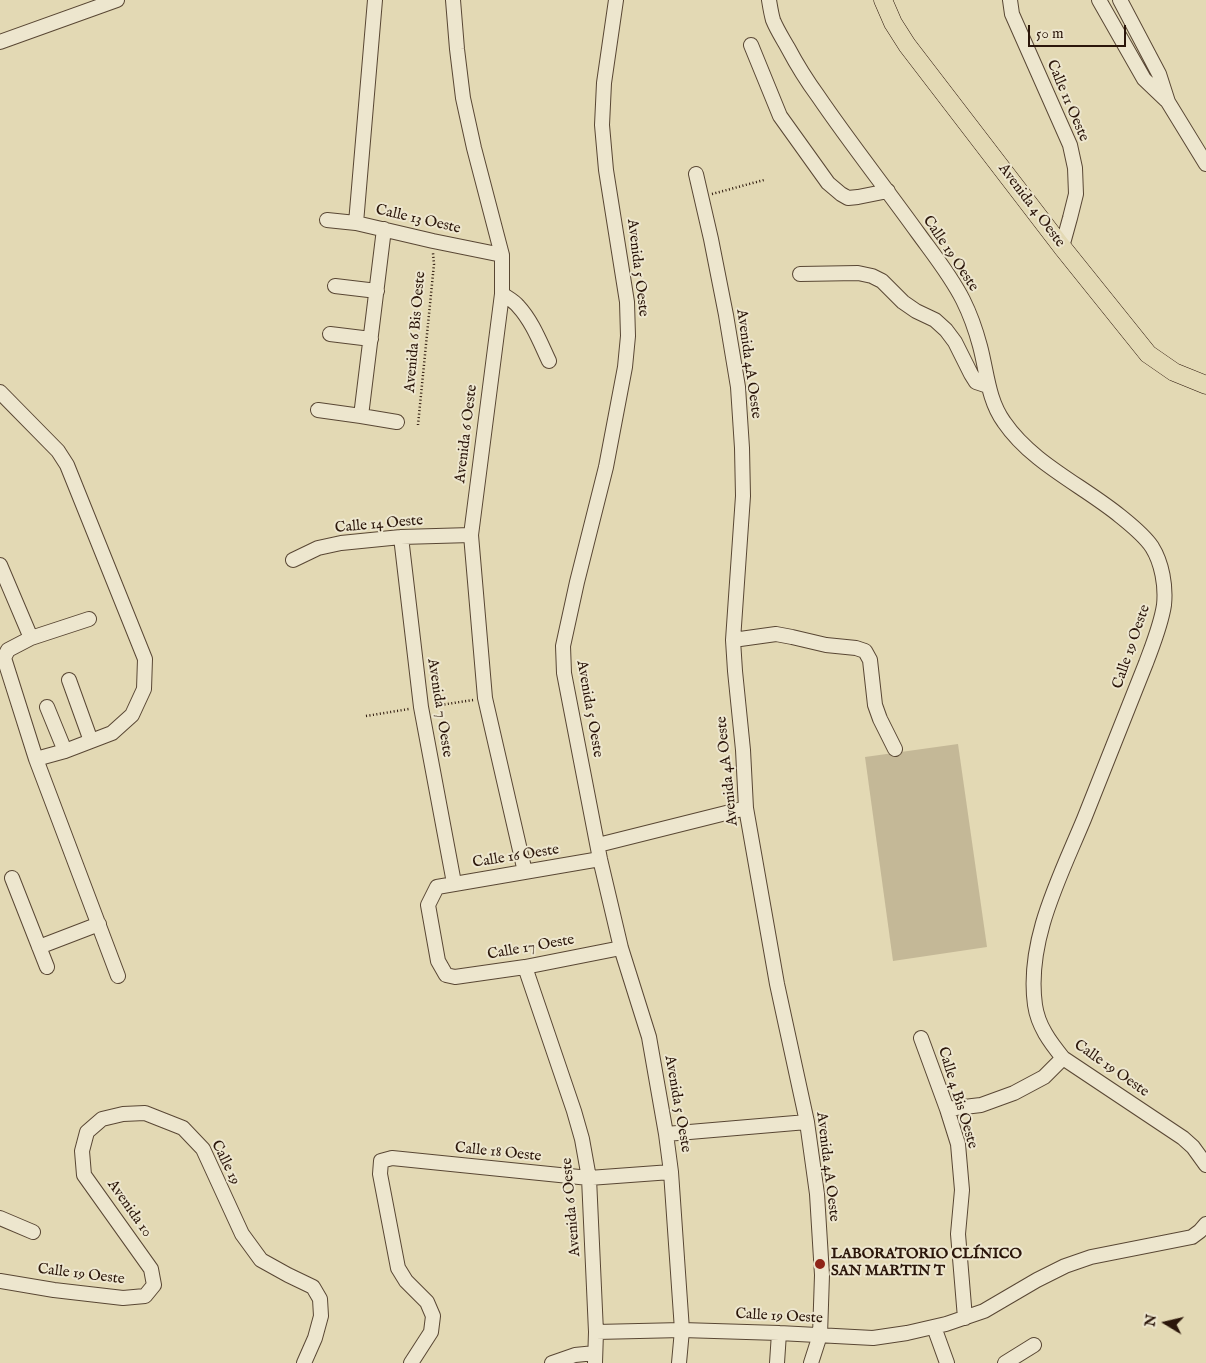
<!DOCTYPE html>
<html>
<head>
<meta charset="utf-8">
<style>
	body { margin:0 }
	#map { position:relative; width:1206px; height:1363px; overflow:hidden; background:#e3d9b4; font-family:"IM FELL English",serif }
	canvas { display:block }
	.north { position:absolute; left:1141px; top:1298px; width:50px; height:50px; -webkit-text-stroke:4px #ede6ce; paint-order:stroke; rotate:279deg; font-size:14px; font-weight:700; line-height:20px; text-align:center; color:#2b160a }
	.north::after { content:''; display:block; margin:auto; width:18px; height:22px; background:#2b160a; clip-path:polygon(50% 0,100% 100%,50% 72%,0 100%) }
	.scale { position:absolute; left:1028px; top:25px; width:98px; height:22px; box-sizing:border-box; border:2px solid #2b160a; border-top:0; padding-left:6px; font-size:15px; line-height:18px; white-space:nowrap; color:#2b160a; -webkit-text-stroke:4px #ede6ce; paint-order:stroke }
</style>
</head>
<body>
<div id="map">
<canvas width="1206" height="1363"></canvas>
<div class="north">N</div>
<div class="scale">50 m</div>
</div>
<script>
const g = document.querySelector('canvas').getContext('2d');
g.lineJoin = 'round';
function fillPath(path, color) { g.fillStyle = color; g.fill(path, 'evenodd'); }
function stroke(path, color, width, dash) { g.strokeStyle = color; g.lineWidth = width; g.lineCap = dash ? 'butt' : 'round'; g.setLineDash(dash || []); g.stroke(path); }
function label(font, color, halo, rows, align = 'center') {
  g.font = font + ' "IM FELL English",serif'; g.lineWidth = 4; g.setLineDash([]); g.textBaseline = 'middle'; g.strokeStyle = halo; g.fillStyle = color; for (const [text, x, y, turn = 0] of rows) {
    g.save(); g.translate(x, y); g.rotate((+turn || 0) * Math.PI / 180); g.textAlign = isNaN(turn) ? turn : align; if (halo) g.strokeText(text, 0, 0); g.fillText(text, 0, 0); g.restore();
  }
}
const green = new Path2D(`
	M958,744L987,947L893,961L865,757Z`);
const path = new Path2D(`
	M712,194L764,180
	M418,425L434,264L433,253
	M434,706L473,700
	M366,716L409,709`);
const minor = new Path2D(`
	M453,0L457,49L463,98L474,148L502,255V294L471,535L485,698L525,872
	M616,0L604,83L602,125L606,170L627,302L628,336L625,367L606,467L577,582L563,646L564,673L600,859L621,948L649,1037L666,1134L671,1172L682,1330L679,1363
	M769,0C770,6 771,13 773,20C777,30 783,39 788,48C797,65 807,81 818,96C850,143 885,187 918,233C934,255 951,276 963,300C970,314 976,331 980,346C987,372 988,400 1004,422C1032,463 1082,485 1120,516C1131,525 1144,535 1152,547C1162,563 1166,586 1164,605C1161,625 1153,644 1146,663C1125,715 1105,767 1084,819C1060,877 1026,941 1035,1005C1038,1026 1050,1042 1063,1058L1183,1138L1193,1147L1206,1165
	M1010,0L1012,14L1070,145L1075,168L1076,194L1070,218L1062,247
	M1099,0L1144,79L1166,100
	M1120,0L1159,74L1168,102L1206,164
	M0,42L117,0
	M751,45L780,116L828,183L841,194L848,198L858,197L888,191
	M696,174L711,239L726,315L738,387L742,448L743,496L733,640L735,671L743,750L746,808L777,984L807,1122L817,1194L822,1275L820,1335L811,1363
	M327,220L356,223L433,241L502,255
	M356,223L375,0
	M384,229L361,416L397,422
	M800,274L858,273L872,276L882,281L903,302L916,311L935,320L946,330L955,342L971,374L976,382L988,386
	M335,286L377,291
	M502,294C508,298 514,301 518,306C532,321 540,342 549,361
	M330,334L371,339
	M0,392L58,451L67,465L145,659L144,689L132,715L112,733L65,751L36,759
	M318,410L361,416
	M401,537L421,707L454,883
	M293,560L318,548L341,543L401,537L471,535
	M0,565L31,638
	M89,619L31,638L8,650L4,658L36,759L118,976
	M733,640L776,634L792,637L826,645L856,648L865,651L870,660L875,705L880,719L895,749
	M69,680L91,741
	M47,707L65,751
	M598,845L746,808
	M600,859L437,887L428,905L438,961L446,975L455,977L525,967L621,948
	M12,878L47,967
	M39,947L99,924
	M525,967L574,1111L582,1139L589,1178L596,1332L595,1363
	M921,1038L947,1109L958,1144L962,1190L958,1234L965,1318
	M947,1109L981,1105L1014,1093L1044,1077L1063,1058
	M666,1134L807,1122
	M0,1218L33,1232
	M0,1281L54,1290L123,1298L145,1296L154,1285L151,1269L84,1175L82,1151L87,1132L102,1119L123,1114L145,1113L183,1128L203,1149L242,1234L261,1260L288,1275L313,1287L320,1299L321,1316L315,1338L304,1363
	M934,1327L947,1363
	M596,1332L682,1330L779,1333L873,1338L907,1333L946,1324L984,1311L1037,1280L1065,1266L1091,1257L1192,1237L1200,1231L1206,1224
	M411,1363L431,1332L433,1316L427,1302L406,1281L398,1268L380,1174L381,1161L392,1158L589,1178L671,1172
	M552,1363L575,1355L595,1353
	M777,1363L779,1333
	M1005,1363L1034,1345`);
const major = new Path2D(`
	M883,0L893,23L907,45L1062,247L1148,354L1174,372L1206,385`);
const markers = [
	[820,1264,6,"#8f2418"]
];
const streetNames = [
	["Calle 11 Oeste",1067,101,67],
	["Avenida 4 Oeste",1031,206,53],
	["Calle 13 Oeste",418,220,13],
	["Calle 19 Oeste",950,254,56],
	["Avenida 5 Oeste",637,268,83],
	["Avenida 6 Bis Oeste",416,332,-85],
	["Avenida 4A Oeste",748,364,82],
	["Avenida 6 Oeste",467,434,-83],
	["Calle 14 Oeste",379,525,-5],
	["Calle 19 Oeste",1132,647,-71],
	["Avenida 7 Oeste",439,708,81],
	["Avenida 5 Oeste",589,709,80],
	["Avenida 4A Oeste",728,771,-96],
	["Calle 16 Oeste",516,857,-9],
	["Calle 17 Oeste",531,948,-10],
	["Calle 19 Oeste",1111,1069,35],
	["Calle 4 Bis Oeste",957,1098,73],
	["Avenida 5 Oeste",677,1104,80],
	["Calle 18 Oeste",498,1153,6],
	["Calle 19",225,1163,64],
	["Avenida 4A Oeste",827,1167,83],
	["Avenida 6 Oeste",572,1207,-95],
	["Avenida 10",129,1209,55],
	["Calle 19 Oeste",81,1275,7],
	["Calle 19 Oeste",779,1317,3]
];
const poiNames = [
	["LABORATORIO CLÍNICO",831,1255],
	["SAN MARTIN T",831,1272]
];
fillPath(green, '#c4b897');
stroke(minor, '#594734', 16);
stroke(major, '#2b160a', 19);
stroke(path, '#2b160a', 2.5, [1, 2.5]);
stroke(minor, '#ede6ce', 14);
stroke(major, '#e3d9b4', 18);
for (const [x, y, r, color] of markers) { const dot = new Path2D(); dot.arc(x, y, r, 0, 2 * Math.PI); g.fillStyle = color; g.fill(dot); stroke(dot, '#ede6ce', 2); }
label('15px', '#2b160a', '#ede6ce', streetNames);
label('bold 15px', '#2b160a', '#ede6ce', poiNames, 'left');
</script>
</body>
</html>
